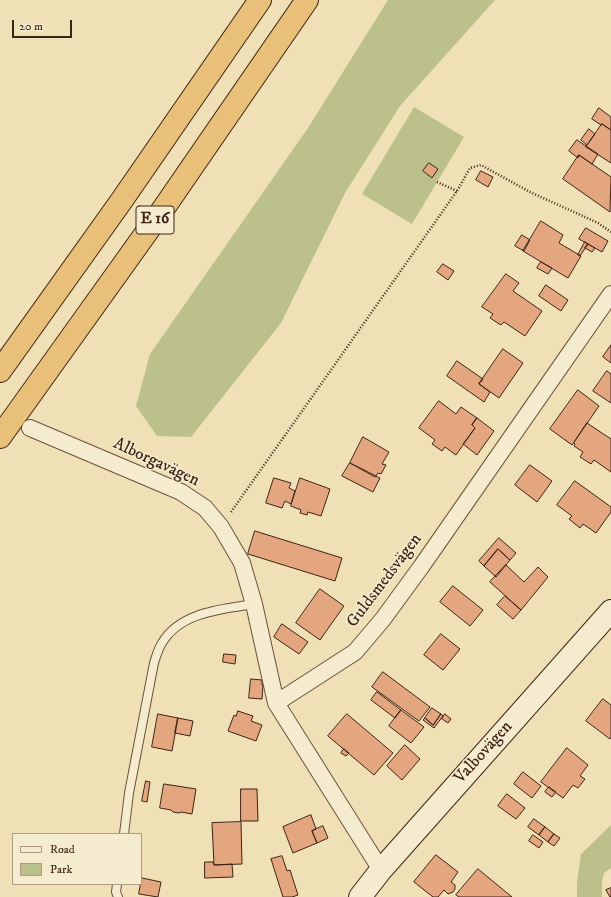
<!DOCTYPE html>
<html>
<head>
<meta charset="utf-8">
<style>
	body { margin:0 }
	#map { position:relative; width:611px; height:897px; overflow:hidden; background:#efe0b5; font-family:"IM FELL DW Pica",serif }
	canvas { display:block }
	.legend { position:absolute; left:12px; top:833px; width:130px; height:52px; box-sizing:border-box; background:#f5ebcf; border:1px solid #ac9b85; margin:0; padding:5px 7px; list-style:none; font-size:12px; color:#3e2316 }
	.legend li { display:flex; align-items:center; gap:8px; height:20px }
	.legend b { width:20px; border:1px solid #ac9b85 }
	.scale { position:absolute; left:12px; top:20px; width:60px; height:18px; box-sizing:border-box; border:2px solid #3e2316; border-top:0; padding-left:5px; font-size:12px; line-height:14px; white-space:nowrap; color:#3e2316; -webkit-text-stroke:3px #f5ebcf; paint-order:stroke }
</style>
</head>
<body>
<div id="map">
<canvas width="611" height="897"></canvas>
<ul class="legend">
<li><b style="height:5px;background:#f5ebcf"></b>Road</li>
<li><b style="height:11px;background:#bcc18b"></b>Park</li>
</ul>
<div class="scale">20 m</div>
</div>
<script>
const g = document.querySelector('canvas').getContext('2d');
g.lineJoin = 'round';
function fillPath(path, color) { g.fillStyle = color; g.fill(path, 'evenodd'); }
function stroke(path, color, width, dash) { g.strokeStyle = color; g.lineWidth = width; g.lineCap = dash ? 'butt' : 'round'; g.setLineDash(dash || []); g.stroke(path); }
function label(font, color, halo, rows, align = 'center') {
  g.font = font + ' "IM FELL DW Pica",serif'; g.lineWidth = 3; g.setLineDash([]); g.textBaseline = 'middle'; g.strokeStyle = halo; g.fillStyle = color; for (const [text, x, y, turn = 0] of rows) {
    g.save(); g.translate(x, y); g.rotate((+turn || 0) * Math.PI / 180); g.textAlign = isNaN(turn) ? turn : align; if (halo) g.strokeText(text, 0, 0); g.fillText(text, 0, 0); g.restore();
  }
}
const green = new Path2D(`
	M388,0H495L400,106L345,193L281,323L191,437L157,436L136,406L150,354L308,128Z
	M414,107L464,137L412,224L362,194Z
	M611,825V868L604,873L602,882V897H577V883L581,854Z`);
const building = new Path2D(`
	M599,108L611,117V130L602,124L601,125L592,119Z
	M602,124L611,130V163L586,147Z
	M589,129L595,134L587,145L581,140Z
	M577,140L598,154L592,164L579,155L578,158L569,151Z
	M579,155L611,177L610,212L563,179Z
	M429,163L438,169L432,178L423,171Z
	M481,171L493,177L488,187L476,180Z
	M541,221L563,235L559,243L581,256L568,278L523,251Z
	M586,228L608,241L602,252L579,239Z
	M522,235L530,240L524,251L515,246Z
	M585,242L588,244L580,256L578,255Z
	M588,244L595,248L592,252L585,248Z
	M541,262L552,268L548,274L537,268Z
	M443,264L454,271L448,280L437,272Z
	M506,274L519,283L513,291L542,311L525,336L504,322L501,325L490,318L493,314L482,307Z
	M546,285L568,300L561,311L539,296Z
	M611,345V363L603,357Z
	M503,349L523,363L499,398L479,384Z
	M457,361L483,379L479,384L490,392L484,402L447,376Z
	M607,371L611,374V403L593,391Z
	M578,390L599,406L572,445L550,429Z
	M439,401L456,414L461,407L477,418L472,425L475,428L456,455L445,447L442,451L432,444L435,440L419,428Z
	M477,418L494,431L477,455L463,444L475,428L472,425Z
	M587,423L611,439V472L594,460L591,464L580,457L583,452L574,446L575,444L574,443Z
	M363,437L389,452L382,464L386,465L381,474L378,473L375,477L350,463Z
	M350,463L380,478L373,492L342,476Z
	M530,465L552,481L537,502L515,485Z
	M274,478L291,483L289,488L295,491L291,504L285,501L282,508L266,503Z
	M300,478L330,489L321,516L308,512L307,515L300,513L301,510L291,506Z
	M575,481L611,507V512L596,533L583,524L580,528L569,519L572,516L557,505Z
	M255,531L342,558L335,581L248,554Z
	M499,538L516,553L510,560L498,549L484,566L479,561Z
	M498,549L510,560L496,577L484,566Z
	M506,565L524,582L538,567L548,577L521,610L490,582Z
	M453,586L483,610L470,626L440,602Z
	M320,589L344,606L320,640L296,623Z
	M505,596L521,610L513,619L497,605Z
	M282,624L308,642L299,654L274,637Z
	M441,634L460,649L443,670L424,655Z
	M224,654L236,655L235,664L223,662Z
	M383,672L430,707L419,721L372,687Z
	M251,679L262,680V685H263L262,699L249,698Z
	M377,692L401,710L395,718L371,700Z
	M603,699L611,705V737L610,739L586,721Z
	M432,708L441,714L433,725L425,718Z
	M401,710L424,727L411,743L389,726Z
	M238,711L253,716L251,721L262,725L256,741L228,731L234,715L236,716Z
	M158,714L178,718L172,751L152,747Z
	M347,714L393,753L374,775L328,736Z
	M441,714L443,716L434,728L423,720L425,718L433,725Z
	M445,714L451,719L448,723L442,719Z
	M178,718L193,721L190,736L175,733Z
	M405,745L420,759L402,780L387,766Z
	M567,748L588,765L580,776L585,779L578,788L573,785L563,798L541,782Z
	M344,749L349,753L346,756L341,753Z
	M523,772L541,786L532,798L514,784Z
	M146,781L150,782L147,802L142,801Z
	M164,784L196,789L192,814L181,812L179,813L173,812L171,810L160,808Z
	M549,787L556,792L552,797L545,792Z
	M241,789H257L258,821H241Z
	M507,794L525,808L516,819L498,806Z
	M311,815L316,829L312,831L317,843L293,853L283,827Z
	M534,819L545,827L539,835L528,827Z
	M241,822L242,864L214,865L212,823Z
	M323,826L328,838L317,843L312,831Z
	M545,827L554,834L548,842L539,835Z
	M554,834L560,838L554,846L548,842Z
	M533,835L543,842L539,848L529,841Z
	M436,855L458,872L451,882L455,885V889L453,892L448,894L444,890L438,897H433L414,882Z
	M282,856L287,871L290,870L298,895L292,897H283L271,859Z
	M205,862H213L214,865L232,864L233,877L205,878Z
	M478,869L512,897H459L456,895Z
	M142,878L161,882L158,897L139,894Z
	M611,888V897H610L606,890Z`);
const path = new Path2D(`
	M437,182L457,191
	M231,512L457,191L470,168L481,165L530,192L598,223L611,232`);
const service = new Path2D(`
	M124,834L129,793L154,663C156,657 158,649 162,643C180,612 222,609 254,604
	M117,884L116,892L118,897`);
const minor = new Path2D(`
	M30,428L181,492L205,508L221,527L242,563L254,604L276,703
	M381,870L276,703L355,652L383,619L421,567L611,294`);
const secondary = new Path2D(`
	M360,897L381,870L611,611`);
const motorway = new Path2D(`
	M0,371L122,200L260,0
	M0,437L159,215L307,0`);
const shields = [
	[155,220,38]
];
const shieldNames = [
	["E 16",155,220]
];
const streetNames = [
	["Alborgavägen",156,463,25],
	["Guldsmedsvägen",385,581,-53],
	["Valbovägen",484,753,-48]
];
fillPath(green, '#bcc18b');
fillPath(building, '#e3a67f');
stroke(building, '#3e2316', 1);
stroke(service, '#6a523e', 10);
stroke(minor, '#6a523e', 18);
stroke(secondary, '#3e2316', 24);
stroke(motorway, '#3e2316', 24);
stroke(path, '#3e2316', 2.5, [1, 2]);
stroke(service, '#f5ebcf', 8);
stroke(minor, '#f5ebcf', 16);
stroke(secondary, '#f5ebcf', 22);
stroke(motorway, '#e8c07a', 22);
for (const [x, y, w] of shields) { const box = new Path2D(); box.roundRect(x - w / 2, y - 14, w, 28, 3); g.fillStyle = '#f5ebcf'; g.fill(box); stroke(box, '#3e2316', 1); }
label('bold 16px', '#3e2316', null, shieldNames);
label('17px', '#3e2316', '#f5ebcf', streetNames);
</script>
</body>
</html>
